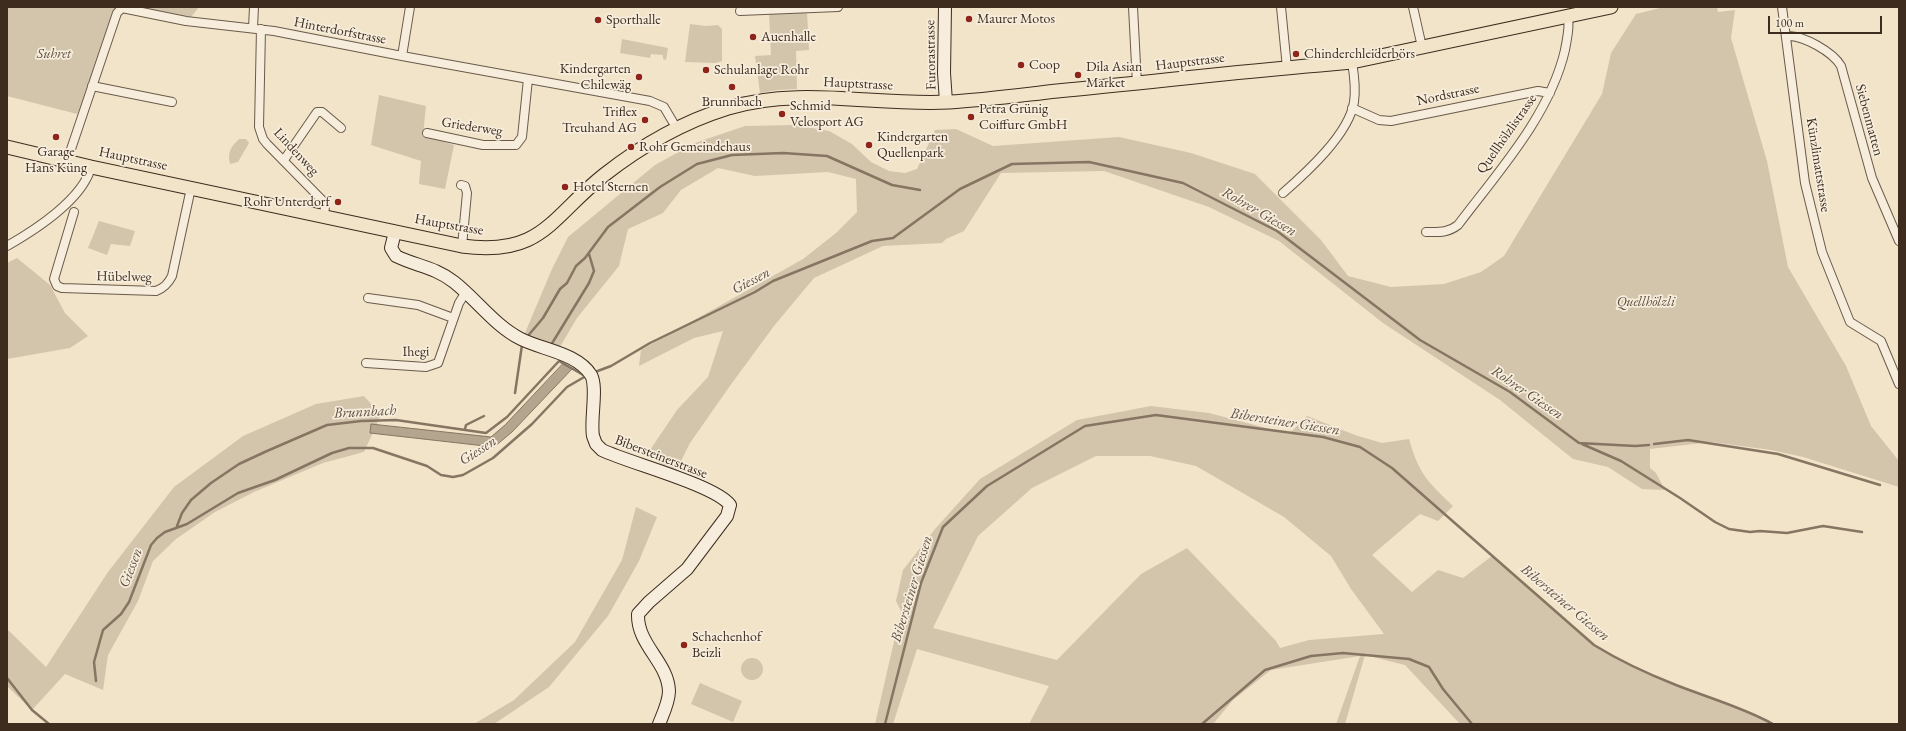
<!DOCTYPE html>
<html>
<head>
<meta charset="utf-8">
<style>
	body { margin:0 }
	#map { position:relative; width:1906px; height:731px; overflow:hidden; background:#f1e4c9; font-family:"EB Garamond",serif }
	canvas { display:block }
	.frame { position:absolute; inset:0; border:8px solid #3e2c1f; pointer-events:none }
	.scale { position:absolute; left:1768px; top:16px; width:114px; height:18px; box-sizing:border-box; border:2px solid #3e2c1f; border-top:0; padding-left:5px; font-size:12px; line-height:14px; white-space:nowrap; color:#3e2c1f; -webkit-text-stroke:3px #f6eddc; paint-order:stroke }
</style>
</head>
<body>
<div id="map">
<canvas width="1906" height="731"></canvas>
<div class="frame"></div>
<div class="scale">100 m</div>
</div>
<script>
const g = document.querySelector('canvas').getContext('2d');
g.lineJoin = 'round';
function fillPath(path, color) { g.fillStyle = color; g.fill(path, 'evenodd'); }
function stroke(path, color, width, dash) { g.strokeStyle = color; g.lineWidth = width; g.lineCap = dash ? 'butt' : 'round'; g.setLineDash(dash || []); g.stroke(path); }
function label(font, color, halo, rows, align = 'center') {
  g.font = font + ' "EB Garamond",serif'; g.lineWidth = 3.5; g.setLineDash([]); g.textBaseline = 'middle'; g.strokeStyle = halo; g.fillStyle = color; for (const [text, x, y, turn = 0] of rows) {
    g.save(); g.translate(x, y); g.rotate((+turn || 0) * Math.PI / 180); g.textAlign = isNaN(turn) ? turn : align; if (halo) g.strokeText(text, 0, 0); g.fillText(text, 0, 0); g.restore();
  }
}
const green = new Path2D(`
	M7,7H199L191,17L117,8L92,86L77,114L7,96Z
	M1664,7H1717L1718,12L1735,10L1731,38L1767,161L1788,267L1846,366L1871,426L1899,461V487L1803,457L1771,450L1711,442L1650,449V468L1656,473L1665,490L1642,489L1608,467L1573,459L1500,400L1383,323L1279,241L1209,207L1104,171L1001,173L964,231L946,239L942,243L883,246L814,278L774,326L732,383L690,443L674,475L648,453L677,410L708,377L723,331L694,338L639,366L641,350L803,259L836,233L857,212L856,179L828,172L755,176L718,168L681,190L663,213L628,229L619,266L577,318L557,352L522,340L552,269L568,237L655,165L695,143L745,126L795,125L829,131L852,144L871,162L889,171L905,173L917,169L935,130L956,129L993,146L1119,137L1191,153L1255,174L1321,240L1348,276L1391,287L1444,284L1481,272L1504,256L1602,94L1611,53L1636,14Z
	M807,11L809,50L796,51L797,89L778,90L760,93L755,56L771,55L769,13Z
	M690,24L706,26L718,25L722,29V61L716,63L685,62Z
	M622,39L668,48L666,60L663,59V55L651,54L650,58L620,53Z
	M379,95L426,106L423,135L454,145L445,189L419,184L421,161L371,145Z
	M239,139H246L249,143L238,162L230,164C227,152 231,147 239,139Z
	M99,221L135,231L130,246L111,244L107,255L88,248Z
	M17,258L50,285L65,313L88,336L70,348L7,359V263Z
	M364,396L381,415L364,452L323,463L254,492L215,512L176,539L153,561L138,601L108,655L103,690L65,674L32,710L7,686V629L46,667L108,572L174,487L243,436L316,404Z
	M1151,406L1209,413L1289,434L1307,416L1355,435L1382,443L1409,439C1419,474 1427,481 1453,506L1438,521L1420,514L1372,555L1412,592L1438,570L1463,578L1492,556L1594,645L1621,661L1676,685L1753,713L1773,724H1460L1405,665L1365,655L1345,724H1336L1360,656L1271,670L1233,700L1213,724H1029L1049,686L917,649L893,724H875L901,611L896,601L903,570L935,529L980,479L1077,420ZM1096,456H1150L1196,466L1284,517L1331,556L1351,589L1384,634L1309,640L1280,648L1276,641L1187,548L1141,574L1057,660L933,628L978,536L1032,488Z
	M636,507L657,517L639,561L608,616L549,687L494,724H474L514,700L575,642L622,560Z
	M741 669a11 11 0 1 1 22 0a11 11 0 1 1-22 0Z
	M700,683L742,701L733,722L691,704Z`);
const water = new Path2D(`
	M563,364L572,369L512,432L494,447L370,433L371,424L491,437L505,425Z`);
const stream = new Path2D(`
	M527,337L543,318L560,289L567,283L576,266L585,258L608,227L660,187L697,164L732,155L783,153L827,156L892,185L920,190
	M551,345L589,283L594,271L589,254
	M595,372L611,366L650,343L755,292L773,281L872,241L893,238L960,189L1012,164L1089,162L1183,183L1277,231L1420,340L1510,392L1579,443L1635,446L1649,445
	M515,393L522,345
	M465,429L466,425L484,416
	M1582,444L1621,461L1680,498L1715,522L1729,529L1750,532L1760,531L1787,533L1823,526L1862,532
	M1654,444L1688,440L1778,454L1880,485
	M177,526L182,513L191,500L211,483L239,464L267,451L327,425L361,421L396,420L486,433L507,417L559,361L585,376
	M7,678L32,710L49,724
	M96,681L94,662L103,630L121,614L129,602L151,545L157,538L165,532L187,524L238,493L275,480L332,453L349,448H373L427,466L441,475L453,477L463,475L493,458L532,424L567,387L586,376
	M885,724L921,583L943,527L987,486L1085,426L1156,415L1323,437L1360,447L1392,468L1594,645C1620,661 1648,674 1676,685C1709,698 1742,707 1773,724
	M1202,724L1265,670L1311,656L1343,653L1409,659L1429,667L1443,689L1472,724`);
const street = new Path2D(`
	M1133,7L1137,84
	M1281,7L1287,68
	M1413,7L1422,47
	M1782,7L1805,183L1822,252L1850,322L1881,341L1899,384
	M740,11L838,7
	M253,28L254,7
	M261,29L259,127L263,139L267,144L322,200L325,206L324,216
	M1787,36C1803,35 1833,52 1841,66L1872,178L1899,241
	M402,56L410,7
	M92,86L172,102
	M1352,108L1379,120L1391,121L1538,91L1550,93
	M427,133L483,145H516L522,137L528,79
	M284,160L317,112H322L341,128
	M67,161L117,13L122,8L186,21L274,31L402,56L650,101L664,107L677,129
	M461,185L465,186L467,193L462,246
	M1283,193C1307,172 1349,134 1354,102C1356,89 1354,74 1352,62
	M74,212L54,279L57,286L62,288L156,291C164,288 168,284 172,276L191,188
	M1426,232C1439,232 1448,233 1458,225C1498,172 1550,115 1565,50C1567,38 1570,28 1568,17
	M7,246C35,230 83,199 91,167
	M368,298L418,305L453,318
	M366,363L426,367L438,363L459,303L466,292`);
const secondary = new Path2D(`
	M945,7L944,73L946,102
	M395,232L391,248L396,256C416,266 435,267 454,282C477,300 495,326 521,339C543,350 577,353 591,375C598,387 590,420 593,436L596,444L602,450C629,463 715,485 730,505L727,516L687,569L649,602L638,614C637,645 668,662 669,691C669,702 663,714 659,724`);
const primary = new Path2D(`
	M7,147L91,167L462,246C542,257 551,217 604,175C641,146 683,122 728,108C800,86 875,106 949,102C985,100 1021,95 1057,91C1145,83 1232,72 1320,65L1352,62L1611,7`);
const markers = [
	[969,19,4,"#8f2418"],
	[598,20,4,"#8f2418"],
	[753,37,4,"#8f2418"],
	[1296,54,4,"#8f2418"],
	[1021,65,4,"#8f2418"],
	[706,70,4,"#8f2418"],
	[1078,75,4,"#8f2418"],
	[639,77,4,"#8f2418"],
	[732,87,4,"#8f2418"],
	[782,114,4,"#8f2418"],
	[971,117,4,"#8f2418"],
	[645,120,4,"#8f2418"],
	[56,137,4,"#8f2418"],
	[869,145,4,"#8f2418"],
	[631,147,4,"#8f2418"],
	[565,187,4,"#8f2418"],
	[338,202,4,"#8f2418"],
	[684,645,4,"#8f2418"]
];
const poiNames = [
	["Maurer Motos",977,19],
	["Sporthalle",606,20],
	["Auenhalle",761,37],
	["Chinderchleiderbörs",1304,54],
	["Coop",1029,65],
	["Dila Asian",1086,67],
	["Market",1086,83],
	["Kindergarten",631,69,"right"],
	["Chilewäg",631,85,"right"],
	["Schulanlage Rohr",714,70],
	["Brunnbach",732,102,"center"],
	["Schmid",790,106],
	["Velosport AG",790,122],
	["Petra Grünig",979,109],
	["Coiffure GmbH",979,125],
	["Triflex",637,112,"right"],
	["Treuhand AG",637,128,"right"],
	["Kindergarten",877,137],
	["Quellenpark",877,153],
	["Rohr Gemeindehaus",639,147],
	["Garage",56,152,"center"],
	["Hans Küng",56,168,"center"],
	["Hotel Sternen",573,187],
	["Rohr Unterdorf",330,202,"right"],
	["Schachenhof",692,637],
	["Beizli",692,653]
];
const streetNames = [
	["Hinterdorfstrasse",340,31,11],
	["Furorastrasse",931,55,-91],
	["Hauptstrasse",1190,62,-7],
	["Hauptstrasse",858,84,3],
	["Nordstrasse",1448,95,-12],
	["Siebenmatten",1869,120,75],
	["Griederweg",472,127,9],
	["Quellhölzlistrasse",1507,134,-55],
	["Lindenweg",296,152,47],
	["Hauptstrasse",133,159,12],
	["Künzlimattstrasse",1818,165,81],
	["Hauptstrasse",449,225,10],
	["Hübelweg",124,277,1],
	["Ihegi",416,352,-1],
	["Bibersteinerstrasse",661,457,21]
];
const parkNames = [
	["Suhret",54,54],
	["Quellhölzli",1646,302]
];
const waterNames = [
	["Rohrer Giessen",1259,212,30],
	["Giessen",751,281,-28],
	["Rohrer Giessen",1527,393,34],
	["Brunnbach",365,412,-3],
	["Bibersteiner Giessen",1285,422,9],
	["Giessen",478,451,-33],
	["Giessen",131,568,-69],
	["Bibersteiner Giessen",912,589,-73],
	["Bibersteiner Giessen",1565,603,40]
];
fillPath(green, '#d3c5ac');
fillPath(water, '#b4a58f');
stroke(water, '#857562', 1);
stroke(stream, '#857562', 2.5);
stroke(street, '#6b5a4a', 10);
stroke(secondary, '#3e2c1f', 14);
stroke(primary, '#3e2c1f', 15);
stroke(street, '#f6eddc', 8);
stroke(secondary, '#f6eddc', 12);
stroke(primary, '#f1e4c9', 13);
for (const [x, y, r, color] of markers) { const dot = new Path2D(); dot.arc(x, y, r, 0, 2 * Math.PI); g.fillStyle = color; g.fill(dot); stroke(dot, '#f6eddc', 1.5); }
label('14px', '#3e2c1f', '#f6eddc', poiNames, 'left');
label('14px', '#3e2c1f', '#f6eddc', streetNames);
label('italic 14px', '#5c4b3b', '#f6eddc', parkNames);
label('italic 15px', '#615041', '#f6eddc', waterNames);
</script>
</body>
</html>
